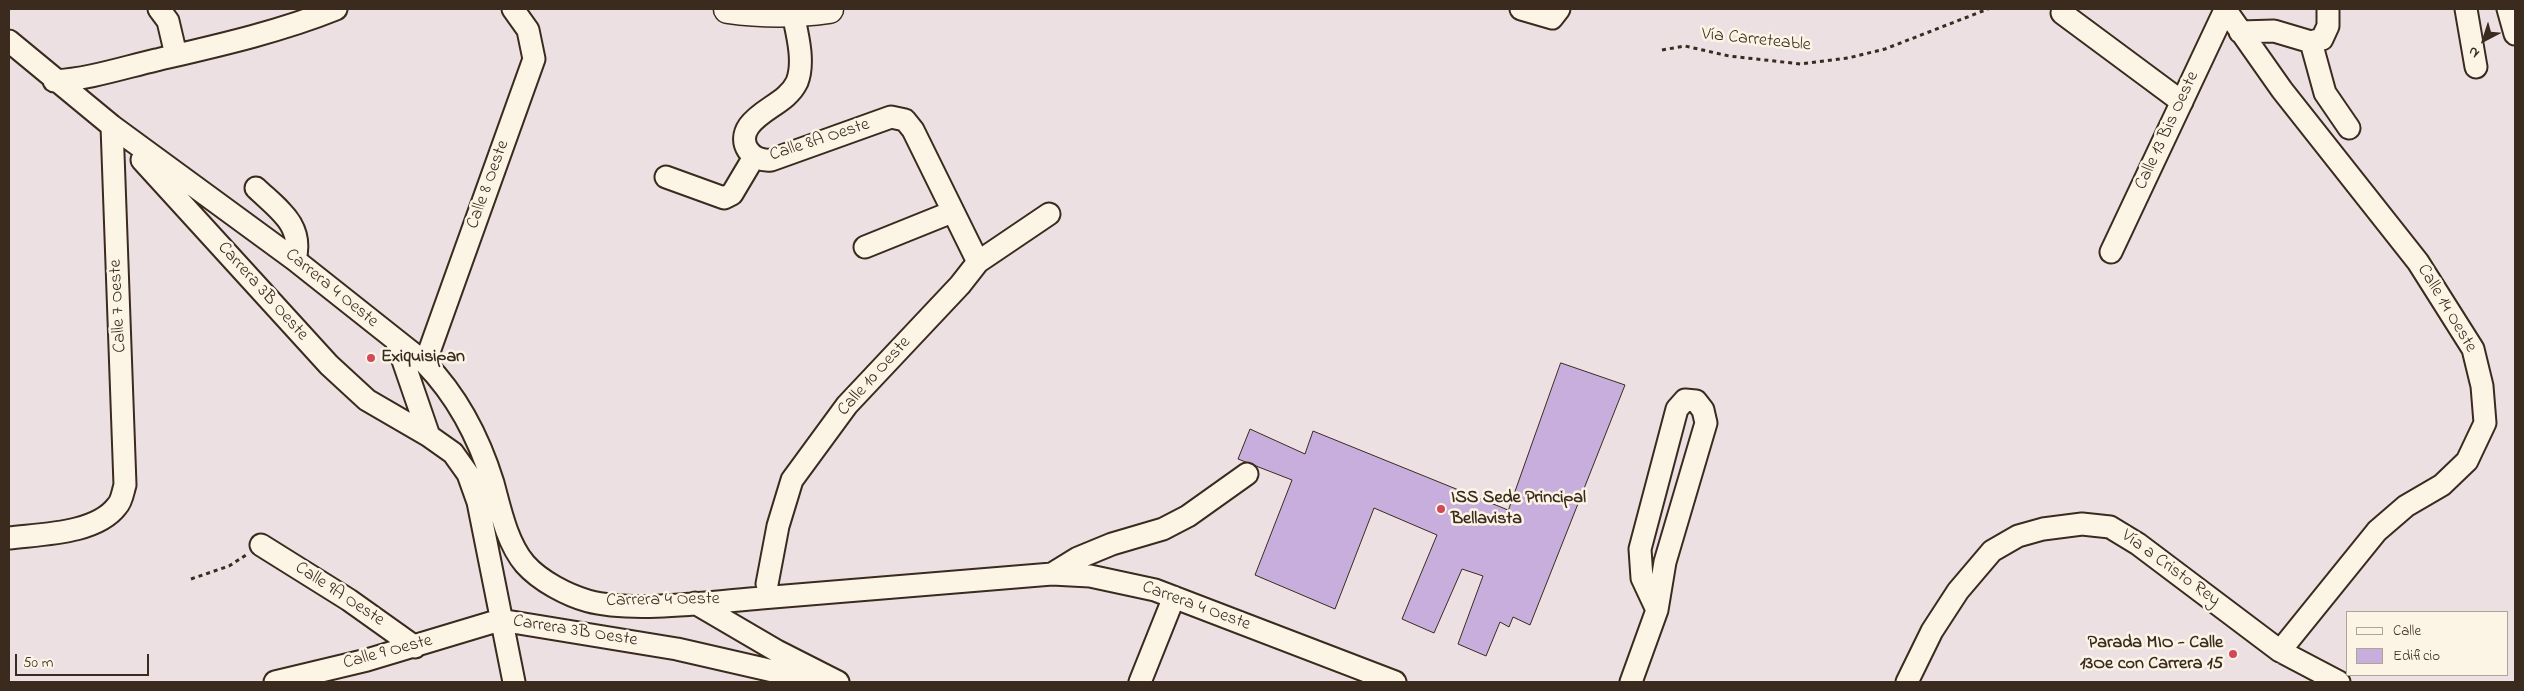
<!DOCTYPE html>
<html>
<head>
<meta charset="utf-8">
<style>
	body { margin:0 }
	#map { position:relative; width:2524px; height:691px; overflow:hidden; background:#ece0e3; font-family:"Indie Flower",sans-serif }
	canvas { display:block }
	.frame { position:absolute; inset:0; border:10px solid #3b2a1e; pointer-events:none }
	.legend { position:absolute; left:2346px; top:611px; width:162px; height:65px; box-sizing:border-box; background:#fcf5e5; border:1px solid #afa495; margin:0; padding:6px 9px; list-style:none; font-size:15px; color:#3b2a1e }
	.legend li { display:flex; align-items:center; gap:10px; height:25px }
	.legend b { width:25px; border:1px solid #afa495 }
	.north { position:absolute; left:2459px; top:15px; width:50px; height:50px; -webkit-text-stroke:4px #fcf5e5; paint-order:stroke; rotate:220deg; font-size:14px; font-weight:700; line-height:20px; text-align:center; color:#3b2a1e }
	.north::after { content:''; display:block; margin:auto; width:18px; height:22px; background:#3b2a1e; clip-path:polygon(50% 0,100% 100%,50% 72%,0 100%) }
	.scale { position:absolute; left:15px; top:654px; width:134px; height:22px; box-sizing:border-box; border:2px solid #3b2a1e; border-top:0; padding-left:6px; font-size:15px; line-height:18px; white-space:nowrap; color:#3b2a1e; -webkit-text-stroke:4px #fcf5e5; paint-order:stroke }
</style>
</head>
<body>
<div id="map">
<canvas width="2524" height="691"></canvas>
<div class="frame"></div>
<ul class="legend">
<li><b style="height:6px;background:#fcf5e5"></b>Calle</li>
<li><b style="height:14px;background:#c8aedd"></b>Edificio</li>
</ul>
<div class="north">N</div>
<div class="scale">50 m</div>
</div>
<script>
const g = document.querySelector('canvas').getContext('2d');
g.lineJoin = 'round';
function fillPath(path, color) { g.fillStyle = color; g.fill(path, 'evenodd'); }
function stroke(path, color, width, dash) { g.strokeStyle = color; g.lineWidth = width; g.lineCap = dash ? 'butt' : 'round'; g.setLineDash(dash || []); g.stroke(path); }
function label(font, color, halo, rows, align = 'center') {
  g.font = font + ' "Indie Flower",sans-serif'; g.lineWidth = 5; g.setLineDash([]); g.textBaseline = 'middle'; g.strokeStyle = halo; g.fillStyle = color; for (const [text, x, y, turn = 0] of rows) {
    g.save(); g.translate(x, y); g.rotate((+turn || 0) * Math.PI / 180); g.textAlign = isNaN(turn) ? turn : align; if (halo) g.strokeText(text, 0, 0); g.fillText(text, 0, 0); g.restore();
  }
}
const building = new Path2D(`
	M1561,363L1625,385L1530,625L1513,617L1509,627L1500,622L1486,656L1458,644L1483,576L1462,569L1434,633L1402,619L1437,535L1374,508L1335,609L1255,575L1292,480L1238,459L1250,429L1305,454L1313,431L1508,510Z`);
const path = new Path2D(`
	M1662,50L1685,46L1729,56L1801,64L1848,58L1885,49L1988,9
	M191,579L229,566L246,555`);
const minor = new Path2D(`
	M159,9L168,21L176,55
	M1521,9L1552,18L1559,9
	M2225,9L2282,90L2418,262L2473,349L2482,386L2485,423L2467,461L2442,485L2406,506L2377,531L2280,651
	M2466,9L2476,67
	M2508,9L2515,34
	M2062,13L2182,102
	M793,14C797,33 805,62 797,82C787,103 762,108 749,126C737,143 751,162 771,160L891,117L905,120L913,130L978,262
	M2240,32L2274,31L2311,42L2322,39L2328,26V9
	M9,41L112,126L295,260L425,363C458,397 479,438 493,483C500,509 507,543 525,564C540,581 567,595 588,601C633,613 712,602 761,598C858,590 955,582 1052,574L1090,576L1155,590L1395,682
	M2311,42L2325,93L2349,128
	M54,81C89,79 122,68 156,60C216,46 279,32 336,9
	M142,160L329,365L367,400L429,436L453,453L468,474L478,502L514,682
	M666,177L724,198L732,194L754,157
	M256,188C279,210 304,225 295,260
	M865,247L952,212
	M2111,252L2225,10
	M397,343L429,436
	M425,363L534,59L528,30L513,9
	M9,538C41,534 96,534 117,506C122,501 123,491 125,485L112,126
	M261,545L349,600L415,647
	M1052,574L1078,558L1112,544L1163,529L1188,516L1247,474
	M767,584L778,526L792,480L847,405L960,285L978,262L1049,214
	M695,603L777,651L838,682
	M275,682L367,660L500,620L677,649L821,682
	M1140,682L1174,597
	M1631,682L1657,610L1665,562L1706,423L1703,410L1696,401L1685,400L1677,409L1640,549L1642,578L1657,610
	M1907,682L1932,631L1958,591L1992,551L2018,536L2043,529L2082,524L2110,527L2138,544L2280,651L2339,682`);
const major = new Path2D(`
	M728,9C763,14 794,14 829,9`);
const markers = [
	[371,358,5,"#d1495b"],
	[1441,509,5,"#d1495b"],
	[2233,654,5,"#d1495b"]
];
const streetNames = [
	["Vía Carreteable",1756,41,6],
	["Calle 13 Bis Oeste",2168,131,-65],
	["Calle 8A Oeste",820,141,-18],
	["Calle 8 Oeste",489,185,-70],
	["Carrera 4 Oeste",331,289,39],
	["Carrera 3B Oeste",262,292,48],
	["Calle 7 Oeste",119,306,-93],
	["Calle 14 Oeste",2446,309,59],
	["Calle 10 Oeste",875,377,-48],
	["Vía a Cristo Rey",2170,569,36],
	["Calle 9A Oeste",339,595,33],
	["Carrera 4 Oeste",663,601,-1],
	["Carrera 4 Oeste",1196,607,20],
	["Carrera 3B Oeste",575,632,9],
	["Calle 9 Oeste",388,653,-15]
];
const poiNames = [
	["Exiquisipan",381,358],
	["ISS Sede Principal",1451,499],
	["Bellavista",1451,520],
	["Parada MIO - Calle",2223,644,"right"],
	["13Oe con Carrera 15",2223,665,"right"]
];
fillPath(building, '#c8aedd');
stroke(building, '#3b2a1e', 1);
stroke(minor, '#3b2a1e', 25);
stroke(major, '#3b2a1e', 31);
stroke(path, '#3b2a1e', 3, [4, 4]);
stroke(minor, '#fcf5e5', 21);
stroke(major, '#fcf5e5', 28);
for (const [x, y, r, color] of markers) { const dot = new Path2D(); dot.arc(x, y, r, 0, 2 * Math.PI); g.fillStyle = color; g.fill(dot); stroke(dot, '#fcf5e5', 2); }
label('18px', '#3b2a1e', '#fcf5e5', streetNames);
label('bold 18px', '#3b2a1e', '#fcf5e5', poiNames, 'left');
</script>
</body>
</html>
